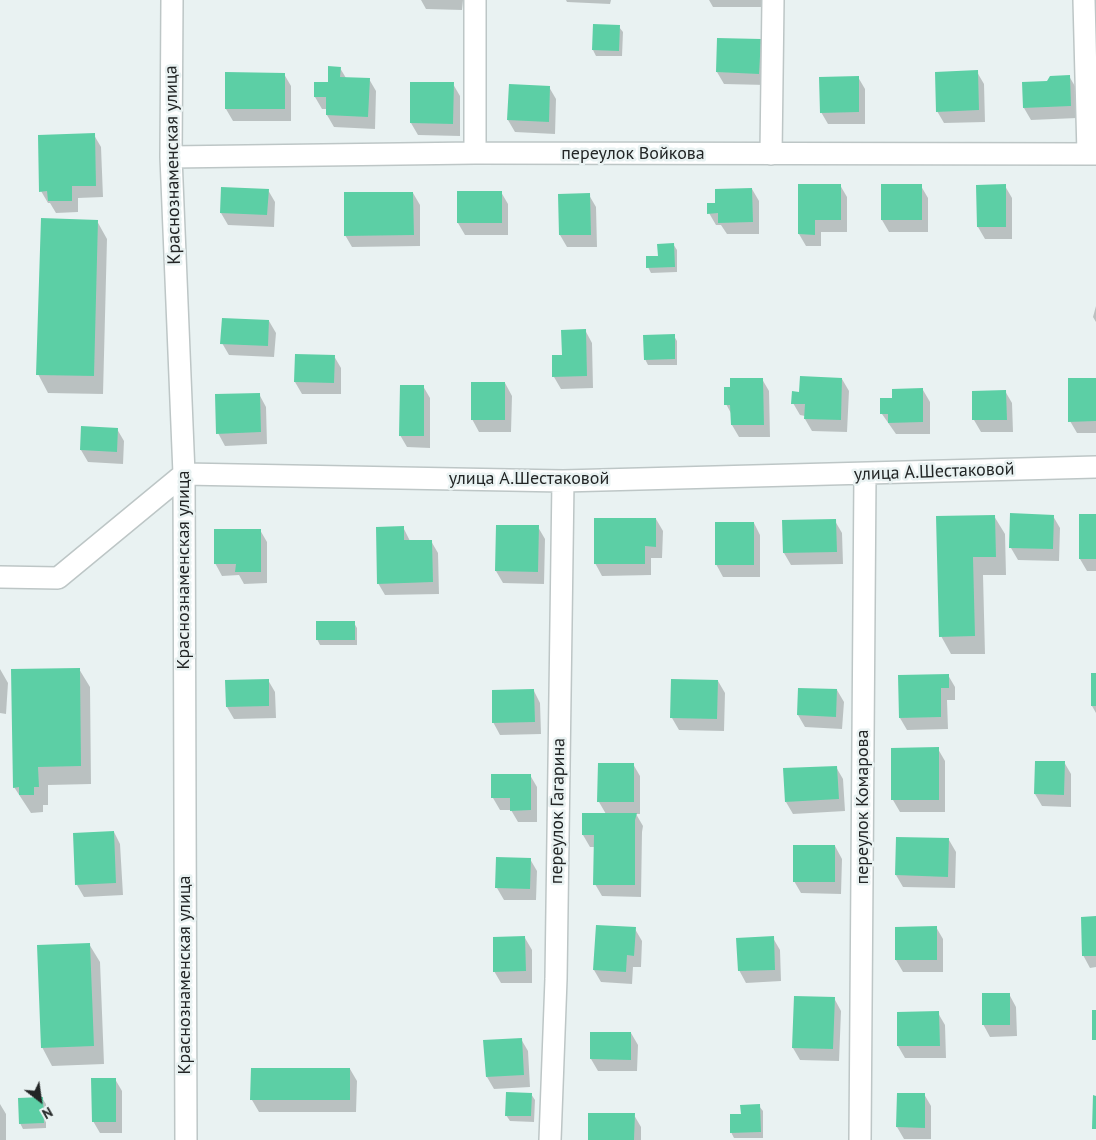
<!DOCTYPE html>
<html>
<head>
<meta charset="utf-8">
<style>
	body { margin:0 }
	#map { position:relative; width:1096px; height:1140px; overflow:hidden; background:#e9f2f2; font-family:"PT Sans",sans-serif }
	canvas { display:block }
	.north { position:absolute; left:15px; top:1075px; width:50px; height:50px; -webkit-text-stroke:4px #e9f2f2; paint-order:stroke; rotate:150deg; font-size:14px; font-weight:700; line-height:20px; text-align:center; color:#222525 }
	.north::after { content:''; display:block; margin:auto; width:18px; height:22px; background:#222525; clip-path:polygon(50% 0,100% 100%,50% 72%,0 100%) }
</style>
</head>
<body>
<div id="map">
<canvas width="1096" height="1140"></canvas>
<div class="north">N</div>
</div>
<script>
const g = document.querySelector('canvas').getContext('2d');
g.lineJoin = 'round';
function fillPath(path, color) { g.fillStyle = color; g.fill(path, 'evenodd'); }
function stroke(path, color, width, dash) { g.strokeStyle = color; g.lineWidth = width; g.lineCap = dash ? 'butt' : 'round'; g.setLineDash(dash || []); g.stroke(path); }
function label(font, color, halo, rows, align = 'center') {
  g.font = font + ' "PT Sans",sans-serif'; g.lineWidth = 5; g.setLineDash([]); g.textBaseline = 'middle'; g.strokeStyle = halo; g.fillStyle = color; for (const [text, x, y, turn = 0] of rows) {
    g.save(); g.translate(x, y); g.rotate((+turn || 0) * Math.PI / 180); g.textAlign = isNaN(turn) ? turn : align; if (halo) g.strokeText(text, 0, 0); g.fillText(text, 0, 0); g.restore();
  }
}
const shadow = new Path2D(`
	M421,0H463L462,10L426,9Z
	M566,0H611L610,4L567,2Z
	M709,0H767V7H713Z
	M619,27L623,32L622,56H596L593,50Z
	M760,40L767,52L766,85L724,84L717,72Z
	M340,68L346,78L369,79L376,91L375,129L334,127L327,115V109H322L315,97L329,83Z
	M977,72L984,84L985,122L944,123L937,111Z
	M226,74H284L291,86V121H233L226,109Z
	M1069,76L1076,88L1077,118L1031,120L1024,108L1048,82Z
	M858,77L865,89V124H828L821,112Z
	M411,83L453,84L460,96V136L418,135L411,123Z
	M549,87L556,99L555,134L515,132L508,120Z
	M94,135L101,147L103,197L78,198V212L56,213L50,203H48L41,191Z
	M840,185L847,197V232H821V246H806L799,234Z
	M882,186H921L928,198V232H889L882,220Z
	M977,186H1005L1012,198V239H985L978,227Z
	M752,189L759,201V234H727L721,225H716L709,213L717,204Z
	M268,190L275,202L274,227L228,225L221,213Z
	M501,192L508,204V235H465L458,223Z
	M413,193L420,205V246L352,247L345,235Z
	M589,195L596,207L597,247H567L560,235Z
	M97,221L107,239L103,394L48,393L38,374Z
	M673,244L677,250V272L651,273L648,267Z
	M1096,306V322L1093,317Z
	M269,321L276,333L274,357L229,355L222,343Z
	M585,330L592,343L593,388L561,389L554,377L563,357Z
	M674,336L677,341V365H648L645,359Z
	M296,356H334L341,368V394H302L295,382Z
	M762,379L769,391L770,437H739L732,425V415L726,404L731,388Z
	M842,379L849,391L847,432L812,431L805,419V416L800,415L793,403L800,393Z
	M1096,379V433H1077L1070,421Z
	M505,383L512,396L511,432H479L472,419Z
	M423,386L430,398V448L407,447L400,435Z
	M923,390L930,402V434H896L882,414V400L893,399Z
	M1005,391L1012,403L1013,432H981L974,420Z
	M259,394L266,407L267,444L225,446L218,433Z
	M117,429L124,441L123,464L88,462L81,450Z
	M1096,515V571H1087L1080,559Z
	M994,516L1005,534L1006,575H983L985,654H951L941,636L937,517Z
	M1053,516L1060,528L1059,561L1018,560L1011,548Z
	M656,519L663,531L662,558H651V575L602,576L595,563Z
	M835,521L842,533L843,564L791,565L784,553L783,522Z
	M754,523L760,535V577H723L716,564Z
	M497,526L538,527L545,539L544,584L503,583L496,571Z
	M403,527L410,541H431L438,553L439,594L385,595L378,583Z
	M260,530L267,542V583L244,584L239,575L222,576L215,563Z
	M354,623L357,628V645H320L317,639Z
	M0,669L8,683L6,714L0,713Z
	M79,669L90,687L91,784L48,785V805H43V812L31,813L14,787Z
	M948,675L955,687V700H947L948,729L907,730L900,718Z
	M1096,675V713L1092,706Z
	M268,680L275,692L276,718L234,719L227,707Z
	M718,681L725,693L724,731L679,730L672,718Z
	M837,690L844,702L842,729L805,727L798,715Z
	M534,691L540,703L541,734L500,735L493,722Z
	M938,749L945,761V812H900L893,800Z
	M1036,762H1064L1071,774V807L1042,806L1035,794Z
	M599,764H633L640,776V814H636L643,826L642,832L641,897L602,896L595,884V847H590L583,835L606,814L599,802Z
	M836,767L843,779L845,811L793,814L786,802Z
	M530,775L537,787V822H518L511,810H500L493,798Z
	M114,832L120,844L123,895L84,897L77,885Z
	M949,840L956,852L955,888L903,887L896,875Z
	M835,846L842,859L841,894L801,893L794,881Z
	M530,859L537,871L536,900H504L497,888Z
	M1096,917V967L1090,968L1083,955Z
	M936,927L943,939V972H903L896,960Z
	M635,929L642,941L641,967H633L632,984L601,982L594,970Z
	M525,938L532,950V983H501L494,971Z
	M773,938L780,950L781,981L746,983L739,970Z
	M89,944L100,962L104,1064L52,1066L42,1047Z
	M1009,994L1016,1007L1017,1036L990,1037L983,1024Z
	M834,998L841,1011L839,1061L800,1060L793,1048Z
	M899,1013H938L945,1025L946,1058H905L898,1046Z
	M631,1033L638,1045L637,1071H598L591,1059Z
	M521,1039L528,1051L530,1087L494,1089L487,1077Z
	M350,1069L357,1081L356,1112H259L252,1100Z
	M115,1079L122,1091V1133H100L93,1121Z
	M531,1094L535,1100L534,1122L510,1121L506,1115Z
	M924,1094L931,1106V1139H904L897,1127Z
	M42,1098L46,1104V1128L23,1129L20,1123Z
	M0,1104L6,1114V1140H0Z
	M759,1106L763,1111V1138H734L731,1132L742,1116Z
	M634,1115L641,1127V1140H589Z`);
const building = new Path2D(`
	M593,24L620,25L619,51L592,50Z
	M717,38L761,39L759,74L716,72Z
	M328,66L341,67L340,77L370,78L368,117L326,115V97H314V82H328Z
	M978,70L979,110L936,112L935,72Z
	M225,72L285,73V109H225Z
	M1070,75L1071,106L1023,108L1022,82L1047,81L1050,76Z
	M859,76V112L820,113L819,77Z
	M410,82H454L453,124L410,123Z
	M509,84L550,86L549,122L507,120Z
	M95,133L96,186H72V201H48L47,191L39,192L38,135Z
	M798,184H841V220H815V235L798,234Z
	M881,184H922V220H881Z
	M1006,184V227H977L976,185Z
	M221,187L269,189L267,215L220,213Z
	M752,188L753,222L718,223V213L707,214V203H715V189Z
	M457,191H502V223H457Z
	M344,192H413L414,235L344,236Z
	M590,193L591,235H559L558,194Z
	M41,218L98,220L94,376L36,375Z
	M674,243L675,267L646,268V256H658L657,244Z
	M222,318L269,320L268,346L220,344Z
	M586,329L587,376L552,377V355H562L561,330Z
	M675,334V359L644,360L643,335Z
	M295,354L335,355L334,383L294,382Z
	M800,376L842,378L841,420L804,419L805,404H791L792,391L799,392Z
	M730,378H763L764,425H731L730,405H724V387H730Z
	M1068,378H1096V421L1068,422Z
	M471,382H505V420H471Z
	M400,385H424V436H399Z
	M923,388V422L888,423V414H880V398H892V389Z
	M1006,390L1007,420H972V391Z
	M260,393L261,432L216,434L215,394Z
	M81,426L118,428L117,452L80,450Z
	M1010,513L1054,515L1053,549L1009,548Z
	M1079,514H1096V559H1079Z
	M995,515L996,557H973L975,636L939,637L936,516Z
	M594,518H656V547L645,546V564H594Z
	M836,519L837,552L783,553L782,520Z
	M715,522H754V565H715Z
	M496,525H539L538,572L495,571Z
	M404,526V540H432L433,582L377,584L376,527Z
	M214,529H261V572H235L236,564H214Z
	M316,621H355V640H316Z
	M80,668L81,766L38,767L39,787H34V795H19V787L13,788L11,669Z
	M1091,673H1096V706H1091Z
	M949,674V688H941V717L899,718L898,675Z
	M269,679V706L226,707L225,680Z
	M671,679L718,680L717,719L670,718Z
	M798,688L837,689L836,717L797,715Z
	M534,689L535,722L492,723V690Z
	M939,747V800H891V748Z
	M1035,761H1065L1064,795L1034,794Z
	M598,763H634V802H597Z
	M837,766L839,799L785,802L783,768Z
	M491,774H531V810L510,811V798H491Z
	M582,813H637L635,820V885H593L594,835H582Z
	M114,831L116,883L75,885L73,833Z
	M896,837L949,838L948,877L895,875Z
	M793,845H835V882H793Z
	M496,857L531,858L530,889L495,888Z
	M1096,916V956H1082L1081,917Z
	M596,925L636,927L634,956L627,955L626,972L593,970Z
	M937,926V960H895V927Z
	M525,936L526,971L493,972V937Z
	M774,936L775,970L738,971L736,938Z
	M90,943L94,1046L41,1048L37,945Z
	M982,993H1010V1025H982Z
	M794,996L835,997L833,1049L792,1048Z
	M1092,1010H1096V1040H1092Z
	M939,1011L940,1046H897V1012Z
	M590,1032H631V1060L590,1059Z
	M522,1038L524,1075L486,1077L483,1040Z
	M251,1068H350V1100H250Z
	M91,1078H116V1122H92Z
	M506,1092L532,1093L531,1116H505Z
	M897,1093H925V1128L896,1127Z
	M1093,1095L1096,1096V1129H1092Z
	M43,1097L44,1123L19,1124L18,1098Z
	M760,1104L761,1132L730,1133V1114H741L740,1105Z
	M588,1113H635L634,1140H588Z`);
const street = new Path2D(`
	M172,0L171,157L184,474L186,1140
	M475,0V153
	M1084,0L1088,154
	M771,154L773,0
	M171,157L475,153L1096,154
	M0,577L58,578L184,474L563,481L1096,467
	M550,1140L556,979L563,481
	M860,1140L865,474`);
const streetNames = [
	["переулок Войкова",633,154],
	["Краснознаменская улица",173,165,-91],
	["улица А.Шестаковой",934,472,-2],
	["улица А.Шестаковой",529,479],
	["Краснознаменская улица",184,570,-90],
	["переулок Комарова",863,807,-90],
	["переулок Гагарина",558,811,-89],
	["Краснознаменская улица",185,975,-90]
];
fillPath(shadow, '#0003');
fillPath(building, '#5ccfa5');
stroke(street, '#bdc6c6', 24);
stroke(street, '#fff', 21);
label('18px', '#222525', '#e9f2f2', streetNames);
</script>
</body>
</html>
